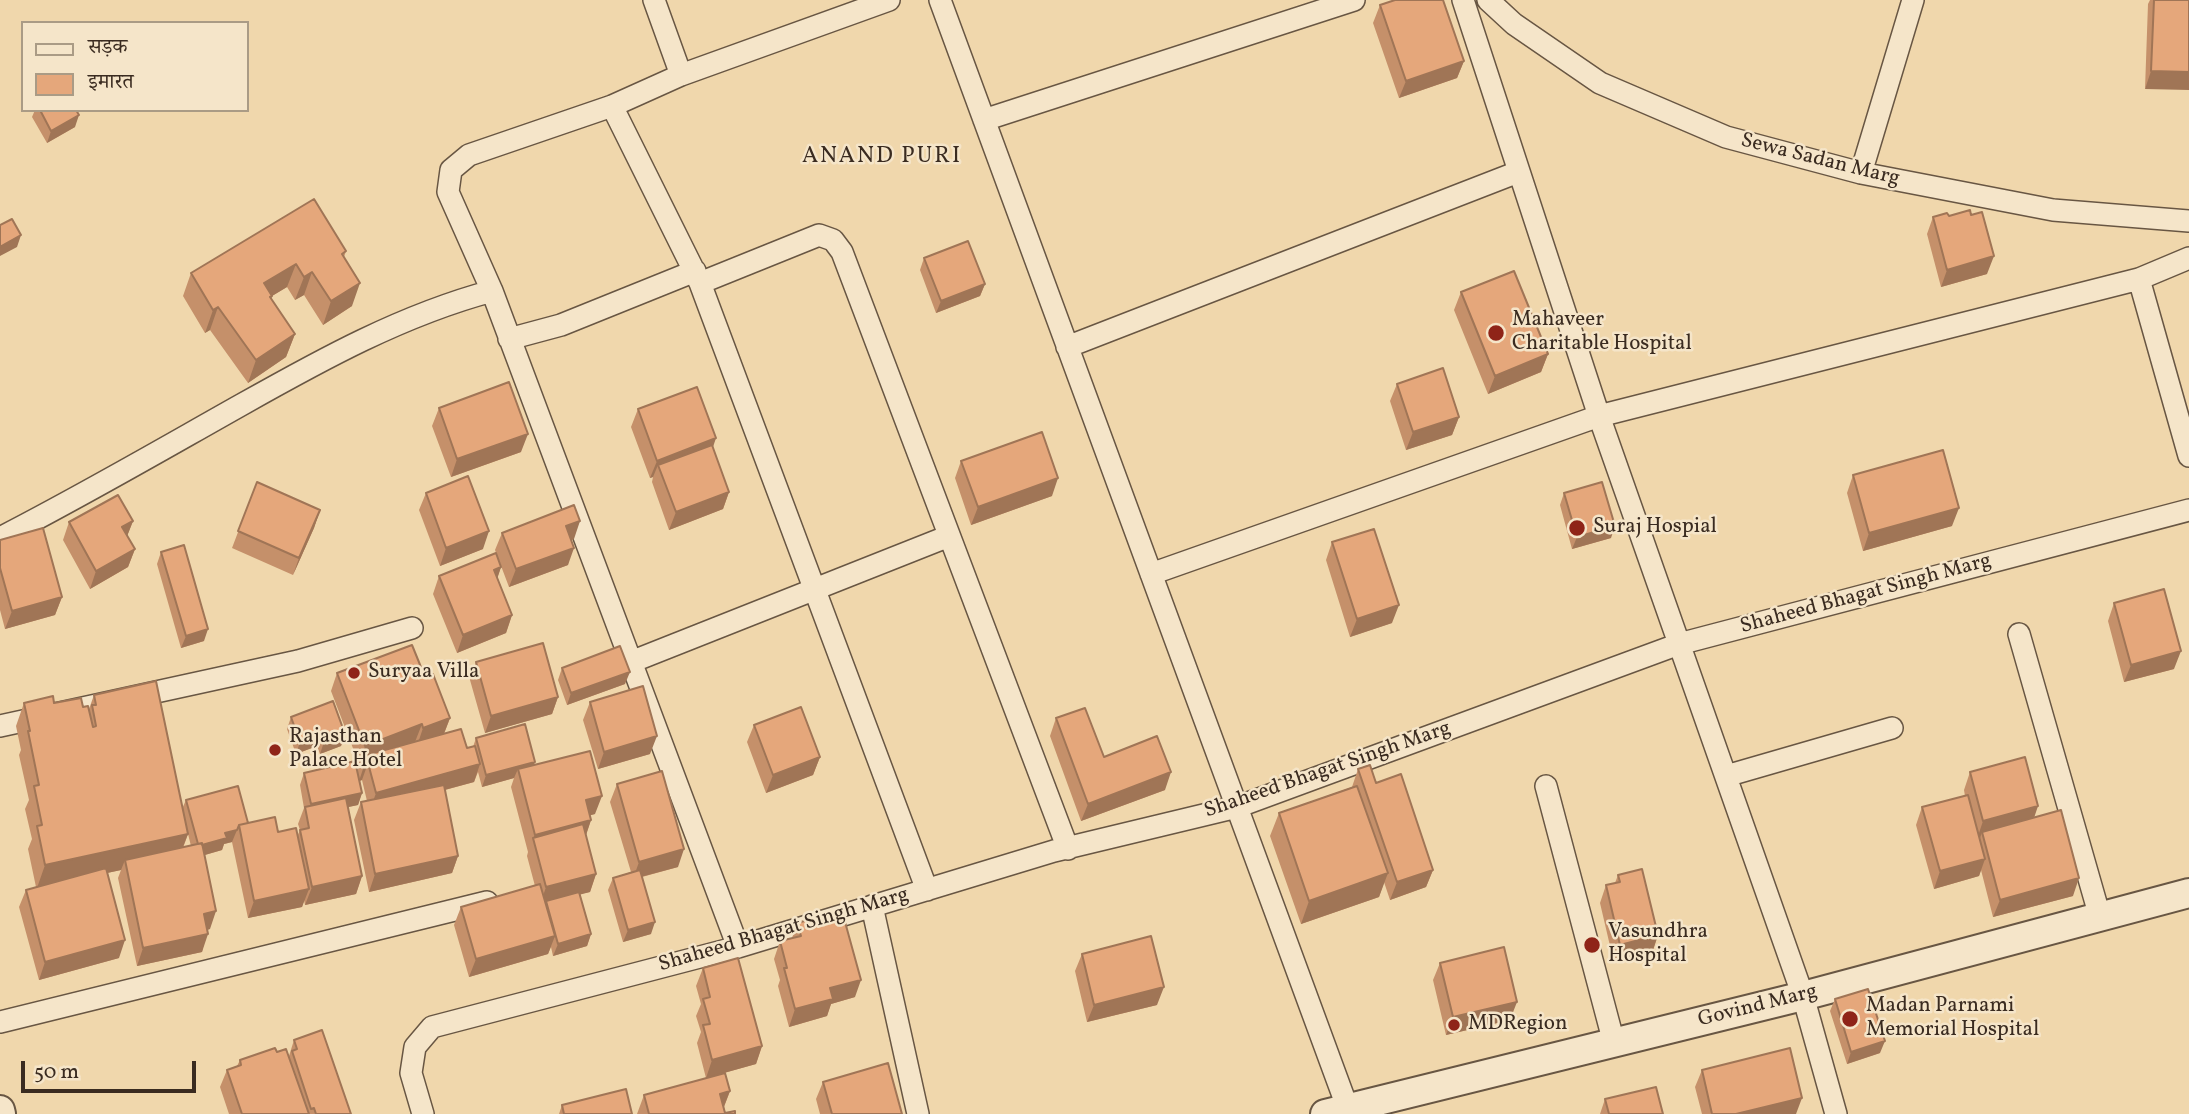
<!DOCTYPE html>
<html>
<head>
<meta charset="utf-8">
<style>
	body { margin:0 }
	#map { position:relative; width:2189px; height:1114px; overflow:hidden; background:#f0d7ac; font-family:Vollkorn,"Noto Serif Devanagari",serif }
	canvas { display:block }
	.legend { position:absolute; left:21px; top:21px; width:228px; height:91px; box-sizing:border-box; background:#f5e5c9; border:2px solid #aa9b85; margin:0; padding:9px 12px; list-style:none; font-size:21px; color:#3a2b20 }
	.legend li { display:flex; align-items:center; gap:14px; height:35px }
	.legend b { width:35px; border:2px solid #aa9b85 }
	.scale { position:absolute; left:21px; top:1061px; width:175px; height:32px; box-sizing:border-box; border:4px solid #3a2b20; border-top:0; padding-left:9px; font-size:21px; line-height:24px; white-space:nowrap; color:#3a2b20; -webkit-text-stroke:5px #f5e5c9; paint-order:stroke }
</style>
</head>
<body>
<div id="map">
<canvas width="2189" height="1114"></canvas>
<ul class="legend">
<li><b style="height:9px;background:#f5e5c9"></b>सड़क</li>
<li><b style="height:19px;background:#e5a77b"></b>इमारत</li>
</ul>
<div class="scale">50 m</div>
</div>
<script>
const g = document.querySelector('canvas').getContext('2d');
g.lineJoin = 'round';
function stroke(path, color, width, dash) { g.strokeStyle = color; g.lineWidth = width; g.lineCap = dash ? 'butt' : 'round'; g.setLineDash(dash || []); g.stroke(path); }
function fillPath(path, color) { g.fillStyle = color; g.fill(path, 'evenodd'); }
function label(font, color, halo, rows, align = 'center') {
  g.font = font + ' Vollkorn,serif'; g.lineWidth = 5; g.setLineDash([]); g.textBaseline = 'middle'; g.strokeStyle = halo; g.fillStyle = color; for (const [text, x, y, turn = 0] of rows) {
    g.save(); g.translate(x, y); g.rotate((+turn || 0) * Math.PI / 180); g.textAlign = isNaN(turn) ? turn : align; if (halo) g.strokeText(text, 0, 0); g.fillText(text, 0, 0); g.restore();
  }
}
const minor = new Path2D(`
	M654,0L681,75
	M940,0L1348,1109
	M1463,0L1599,416L1803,996L1836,1114
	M1488,0L1514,24L1600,83L1726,137L1861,173L2053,210L2189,221
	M612,106L700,283L927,890
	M984,120L1354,0
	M1861,173L1913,0
	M2139,279L2189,456
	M700,283L819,235L833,240L842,252L1068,849
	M509,339L561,325L695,271
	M1067,347L1518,172
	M0,538C82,496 161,450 241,405C321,360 402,315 492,291
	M1151,574L1599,416L2139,279L2189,258
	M2019,634L2100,917
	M631,662L949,536
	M0,726L298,661L412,628
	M1726,776L1892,728
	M1546,786L1614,1043
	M872,906L918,1114
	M738,947L492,291L448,192L451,170L469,155L612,106L681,75L889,0
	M0,1022L487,902
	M423,1114L411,1073L415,1047L432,1027L738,947L1054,851L1237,807L1679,644L2189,510`);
const tertiary = new Path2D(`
	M0,1110L1,1114
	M1325,1114L1803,996L2189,893`);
const wall = new Path2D(`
	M2150,0H2189L2145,89L2148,4Z
	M1380,5L1464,61L1457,78L1399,98L1373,23Z
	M35,110H76L75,127L47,143L32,117Z
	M1949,216L1987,274L1941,287L1927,234L1933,217Z
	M346,251L344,257L352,306L323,325L304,295L295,300L287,287L272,296L271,298L295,334L286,357L248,383L210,330L205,333L183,296L191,273Z
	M924,258L985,284L980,296L936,313L920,270Z
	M1461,292L1548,354L1541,372L1488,394L1454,310Z
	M1397,384L1459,417L1452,435L1406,450L1390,401Z
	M439,408L521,452L451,477L432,426Z
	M638,409L713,448L729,492L723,509L669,530L652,482L653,477L650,478L631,427Z
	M961,461L1052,496L971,525L955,478Z
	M1853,475L1952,526L1863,551L1847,493Z
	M257,482L320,510L314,528L293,575L232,548Z
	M426,493L483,549L440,566L419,510Z
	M1564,493L1611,538L1572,549L1560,505Z
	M133,521L127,536L135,549L128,567L90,589L63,540L69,522Z
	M502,533L574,539L571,540L568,565L509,587L495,550Z
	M0,540L62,597L55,615L5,629L0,610Z
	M1332,542L1392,623L1350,637L1326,560Z
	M161,552L204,641L181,648L157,564Z
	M501,567L497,579L512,615L506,633L457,653L433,594L439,576Z
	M2114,603L2174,669L2124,682L2108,621Z
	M476,662L558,697L552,714L485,733L470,680Z
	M562,668L625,684L567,705L558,680Z
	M337,673L425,677L450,718L444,734L467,748L473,747L476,738L534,765L595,814L590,815L591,820L586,835L596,874L590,892L580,894L591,934L587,946L553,956L551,947L548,954L469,977L454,925L461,907L535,886L527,856L528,852L511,787L514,778L482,787L478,772L474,782L445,790L458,856L452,873L369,892L354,820L361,802L367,801L362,780L360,781L362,793L358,805L348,807L362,876L356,894L305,905L304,900L302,907L248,918L232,842L224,844L222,850L205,855L210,929L207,930L202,952L137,966L118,878L121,870L107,873L119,958L39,980L19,907L26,890L36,887L28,849L32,839L25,809L29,800L19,755L21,750L16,726L24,703H54L83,707L89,709L94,695L182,809L186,800L248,823L278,832L297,837L300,830L298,824L304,808L300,785L304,773L357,771L360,763L359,764L331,691ZM188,834L191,846L183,848Z
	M590,702L650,754L598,769L583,720Z
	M291,717L345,734L341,746L320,754L317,746L296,754L287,729Z
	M1056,718L1104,757L1165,790L1081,821L1050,736Z
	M754,725L820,757L813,775L766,793L747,742Z
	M1358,769L1376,783L1433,870L1426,887L1390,900L1384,882L1379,897L1301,924L1270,836L1279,813L1352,787Z
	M1970,772L2034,818L2073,896L1993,917L1981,870L1979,876L1934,889L1916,825L1922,807L1965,796L1964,790Z
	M617,784L678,867L642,877L651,934L623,942L608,890L613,878L631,872L610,802Z
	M1618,875L1658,935L1652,953L1614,963L1600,903L1606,885L1615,883Z
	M797,923L855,997L831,1004L827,1016L789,1027L778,986L780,980L774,959L780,941L792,938Z
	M1082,954L1157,1005L1087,1022L1075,971Z
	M1440,963L1510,1020L1446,1035L1433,980Z
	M703,968L762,1046L756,1064L706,1078L697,1043L701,1032L696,1016L701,1004L696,986Z
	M1835,999L1880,1053L1847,1064L1830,1011Z
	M294,1040L351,1114H229L220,1087L227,1070L237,1066L240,1060L277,1052L289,1056Z
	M1702,1070L1796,1114H1702L1695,1087Z
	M823,1082L902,1114H820L816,1099Z
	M730,1091L724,1107L725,1113L735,1114H637L644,1095Z
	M1605,1099L1663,1114H1600Z
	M562,1105L632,1114H559Z`);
const shadedWall = new Path2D(`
	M1464,61L1457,78L1399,98L1406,81Z
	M2151,71L2189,72V90L2145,89Z
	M79,115L75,127L47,143L51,131Z
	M21,235L17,247L0,256V247Z
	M1994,256L1987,274L1941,287L1947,270Z
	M296,264L287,287L272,296L264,319V283Z
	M312,272L304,295L295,300L304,277Z
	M360,283L352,306L323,325L331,301Z
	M985,284L980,296L936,313L941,301Z
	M218,307L210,330L205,333L213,310Z
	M295,334L286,357L248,383L256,360Z
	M1548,354L1541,372L1488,394L1495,376Z
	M1459,417L1452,435L1406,450L1413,432Z
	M528,434L521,452L451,477L457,459Z
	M716,438L710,456L658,465L653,477L650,478L657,461Z
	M1058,478L1052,496L971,525L978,507Z
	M729,492L723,509L669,530L676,512Z
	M1959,508L1952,526L1863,551L1869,533Z
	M320,510L314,528L293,575L299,558Z
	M133,521L126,539L122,527Z
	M580,521L574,539L560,544L566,526Z
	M1615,526L1611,538L1572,549L1577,537Z
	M489,531L483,549L440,566L446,548Z
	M574,548L568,565L509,587L516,569Z
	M135,549L128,567L90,589L96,571Z
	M501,567L495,585L494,570Z
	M62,597L55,615L5,629L12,611Z
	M1399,605L1392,623L1350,637L1357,619Z
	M512,615L506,633L457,653L463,635Z
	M208,629L204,641L181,648L186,636Z
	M2181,651L2174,669L2124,682L2131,665Z
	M630,672L625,684L567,705L571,693Z
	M558,697L552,714L485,733L491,716Z
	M450,718L443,736L417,746L423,728Z
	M422,724L415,742L363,756L360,763L359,764L365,746Z
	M321,734L317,746L296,754L300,742Z
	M345,734L341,746L320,754L324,742Z
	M657,736L650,754L598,769L604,752Z
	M820,757L813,775L766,793L773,775Z
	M535,762L531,774L518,769L514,778L482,787L486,775Z
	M365,763H368L362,780L359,781Z
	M480,764L474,782L370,810L376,793Z
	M1171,772L1165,790L1081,821L1088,804Z
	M362,793L358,805L306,816L311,804Z
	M602,796L595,814L580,818L586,800Z
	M2038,806L2032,824L1982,832L1980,838L1977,839L1983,821Z
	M591,820L585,838H533L535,835Z
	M237,830L232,842L224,844L222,850L194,858L198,846L225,833Z
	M188,834L179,857L125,860L121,870L37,888L45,865Z
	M684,849L678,867L633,879L639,862Z
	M458,856L452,873L369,892L375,874Z
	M1985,859L1979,876L1934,889L1940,871Z
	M1433,870L1426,887L1390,900L1397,882Z
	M1388,873L1379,897L1301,924L1309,901Z
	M596,874L590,892L540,905L546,887Z
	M362,876L356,894L305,905L312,887Z
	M2079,878L2073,896L1993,917L2000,900Z
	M309,889L302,907L248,918L254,901Z
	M216,911L210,929L198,932L204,914Z
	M655,922L651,934L623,942L628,930Z
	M208,934L202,952L137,966L143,948Z
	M591,934L587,946L553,956L558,944Z
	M1658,935L1652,953L1614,963L1620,945Z
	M555,936L548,954L469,977L476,959Z
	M125,940L119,958L39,980L45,962Z
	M861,980L855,997L831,1004L827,1016L789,1027L795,1009L830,988Z
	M1164,987L1157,1005L1087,1022L1094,1005Z
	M1517,1002L1510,1020L1446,1035L1453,1017Z
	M1885,1041L1880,1053L1847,1064L1851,1052Z
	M762,1046L756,1064L706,1078L712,1060Z
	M730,1091L721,1114L720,1094Z
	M1802,1098L1796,1114H1736Z`);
const building = new Path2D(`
	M1395,0H1443L1464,61L1406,81L1380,5Z
	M2154,0H2189V72L2151,71Z
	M40,110H76L79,115L51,131Z
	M314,199L346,251L342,254L360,283L331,301L312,272L304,277L296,264L264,283L272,296L270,297L295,334L256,360L218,307L213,310L191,273Z
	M1970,210L1971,215L1982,212L1994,256L1947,270L1933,217L1947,213L1949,216Z
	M12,219L21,235L0,247V225Z
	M968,241L985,284L941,301L924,258Z
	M1514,271L1548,354L1495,376L1461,292Z
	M1443,368L1459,417L1413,432L1397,384Z
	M509,382L528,434L457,459L439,408Z
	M697,387L716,438L657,461L638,409Z
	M1042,432L1058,478L978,507L961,461Z
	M712,445L729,492L676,512L658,465Z
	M1943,450L1959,508L1869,533L1853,475Z
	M468,476L489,531L446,548L426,493Z
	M257,482L320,510L299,558L238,531Z
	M1602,482L1615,526L1577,537L1564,493Z
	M118,495L133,521L122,527L135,549L96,571L69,522Z
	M574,505L580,521L566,526L574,548L516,569L502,533Z
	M43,528L62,597L12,611L0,568V540Z
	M1374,529L1399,605L1357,619L1332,542Z
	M184,545L208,629L186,636L161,552Z
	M496,553L501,567L494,570L512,615L463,635L439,576Z
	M2164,589L2181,651L2131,665L2114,603Z
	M543,643L558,697L491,716L476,662Z
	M412,645L425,677L433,674L450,718L423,728L422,724L365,746L337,673Z
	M620,646L630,672L571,693L562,668Z
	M156,681L188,834L45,865L37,826L42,825L34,786L39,785L28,731H30L24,703L53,696L54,703L81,698L83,707L88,706L93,727L96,726L92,705H96L94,695Z
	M643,686L657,736L604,752L590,702Z
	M333,701L345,734L324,742L321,734L300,742L291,717Z
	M801,707L820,757L773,775L754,725Z
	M1085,708L1104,757L1157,736L1171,772L1088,804L1056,718Z
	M525,724L535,762L486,775L476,738Z
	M461,729L467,748L475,746L480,764L376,793L368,763H365L363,756Z
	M590,751L602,796L586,800L591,820L535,835L518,769Z
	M2025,757L2038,806L1983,821L1970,772Z
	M355,761L362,793L311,804L304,773Z
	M1370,765L1376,783L1401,774L1433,870L1397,882L1358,769Z
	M662,771L684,849L639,862L617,784Z
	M444,785L458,856L375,874L361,802Z
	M238,786L248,823L239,825L237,830L225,833L227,838L202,845V843L198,844L186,800Z
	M1357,786L1388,873L1309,901L1279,813Z
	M1968,795L1985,859L1940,871L1922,807Z
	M346,798L362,876L312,887L300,830L309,828L305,807Z
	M2061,810L2079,878L2000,900L1982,832Z
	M275,817L278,832L296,828L309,889L254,901L239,825Z
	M583,824L596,874L546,887L533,838Z
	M202,843L216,911L204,914L208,934L143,948L125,860Z
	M106,868L125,940L45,962L26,890Z
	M1642,869L1658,935L1620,945L1606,885L1620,882L1618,875Z
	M640,870L655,922L628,930L613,878Z
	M540,884L555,936L476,959L461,907Z
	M579,892L591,934L558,944L546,901Z
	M842,911L861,980L830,988L833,999L795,1009L784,968H787L780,941L801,936L797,923Z
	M1151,936L1164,987L1094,1005L1082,954Z
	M1504,947L1517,1002L1453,1017L1440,963Z
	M738,958L762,1046L712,1060L703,1025L710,1024L703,999L710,997L703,968Z
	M1868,989L1885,1041L1851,1052L1835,999Z
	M322,1030L351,1114H316L314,1108L311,1109L292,1051L297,1049L294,1040Z
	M275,1048L277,1052L286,1049L309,1114H242L227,1070L241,1065L240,1060Z
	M1790,1048L1802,1098L1736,1114H1712L1702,1070Z
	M888,1063L902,1114H832L823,1082Z
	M725,1073L730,1091L720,1094L725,1113L735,1111V1114H649L644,1095Z
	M1656,1087L1663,1114H1609L1605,1099Z
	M626,1089L632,1114H564L562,1105Z`);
const markers = [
	[1496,333,9,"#8f2418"],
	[1577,528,9,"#8f2418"],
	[354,673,7,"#8f2418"],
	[275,750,7,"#8f2418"],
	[1592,945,9,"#8f2418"],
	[1850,1019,9,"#8f2418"],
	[1454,1025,7,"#8f2418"]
];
const streetNames = [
	["Sewa Sadan Marg",1820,161,14],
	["Shaheed Bhagat Singh Marg",1866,595,-15],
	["Shaheed Bhagat Singh Marg",1328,771,-19],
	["Shaheed Bhagat Singh Marg",784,931,-16],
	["Govind Marg",1758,1007,-14]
];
const poiNames = [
	["Mahaveer",1512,321],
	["Charitable Hospital",1512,345],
	["Suraj Hospial",1593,528],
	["Suryaa Villa",368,673],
	["Rajasthan",289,738],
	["Palace Hotel",289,762],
	["Vasundhra",1608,933],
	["Hospital",1608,957],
	["Madan Parnami",1866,1007],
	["Memorial Hospital",1866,1031],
	["MDRegion",1468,1025]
];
const neighbourhoodNames = [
	["ANAND PURI",882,158]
];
stroke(minor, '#685643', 24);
stroke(tertiary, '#685643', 32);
stroke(minor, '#f5e5c9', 21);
stroke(tertiary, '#f5e5c9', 28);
fillPath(wall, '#c5906a');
fillPath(shadedWall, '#a07556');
fillPath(building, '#e5a77b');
stroke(building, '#a07556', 2);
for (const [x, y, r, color] of markers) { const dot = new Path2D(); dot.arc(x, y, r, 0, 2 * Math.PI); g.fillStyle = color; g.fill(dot); stroke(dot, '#f5e5c9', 2.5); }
label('21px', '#3a2b20', '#f5e5c9', streetNames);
label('21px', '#3a2b20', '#f5e5c9', poiNames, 'left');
g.letterSpacing = '2px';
label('23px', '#3a2b20', '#f5e5c9', neighbourhoodNames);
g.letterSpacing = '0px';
</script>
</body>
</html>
